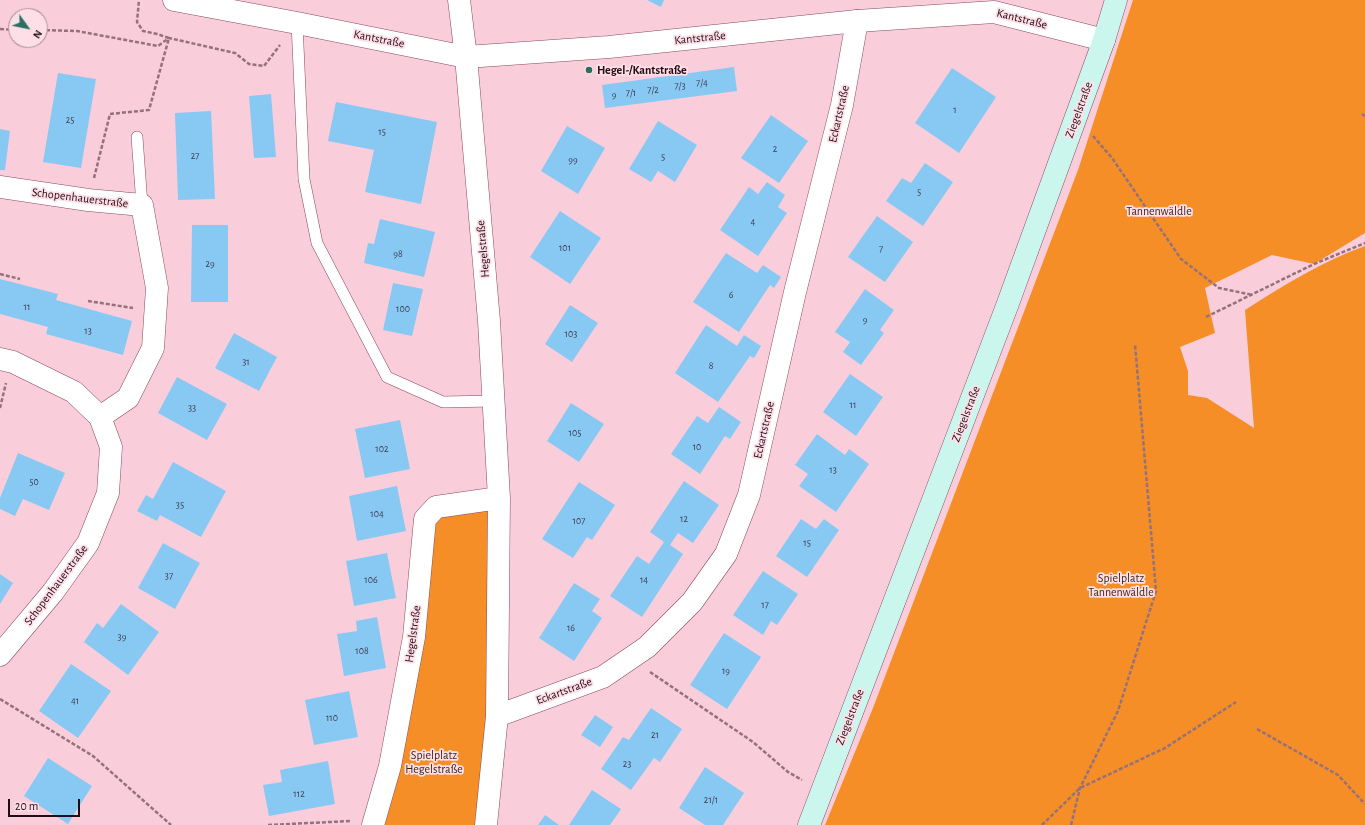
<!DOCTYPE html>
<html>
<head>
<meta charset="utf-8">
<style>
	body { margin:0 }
	#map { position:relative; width:1365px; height:825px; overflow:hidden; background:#facdda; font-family:"Alegreya Sans",sans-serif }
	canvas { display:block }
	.north { position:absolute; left:8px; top:8px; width:40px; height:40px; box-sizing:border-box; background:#fedfe7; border:1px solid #a78a93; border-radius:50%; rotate:123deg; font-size:11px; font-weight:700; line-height:16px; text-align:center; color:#250b15 }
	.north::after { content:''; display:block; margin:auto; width:14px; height:18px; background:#2a6f62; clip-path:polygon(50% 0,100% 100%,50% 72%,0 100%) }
	.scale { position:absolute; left:8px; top:799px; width:72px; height:18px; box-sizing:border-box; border:2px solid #250b15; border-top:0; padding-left:5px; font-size:12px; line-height:14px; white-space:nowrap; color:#250b15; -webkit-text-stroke:3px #fedfe7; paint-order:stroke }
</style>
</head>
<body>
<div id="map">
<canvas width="1365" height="825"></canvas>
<div class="north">N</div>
<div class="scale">20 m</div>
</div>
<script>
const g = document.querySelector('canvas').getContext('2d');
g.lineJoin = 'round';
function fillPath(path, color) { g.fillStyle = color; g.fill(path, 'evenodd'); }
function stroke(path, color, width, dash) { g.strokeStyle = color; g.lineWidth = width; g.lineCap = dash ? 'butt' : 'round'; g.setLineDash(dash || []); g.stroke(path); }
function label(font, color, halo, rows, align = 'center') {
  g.font = font + ' "Alegreya Sans",sans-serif'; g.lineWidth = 3.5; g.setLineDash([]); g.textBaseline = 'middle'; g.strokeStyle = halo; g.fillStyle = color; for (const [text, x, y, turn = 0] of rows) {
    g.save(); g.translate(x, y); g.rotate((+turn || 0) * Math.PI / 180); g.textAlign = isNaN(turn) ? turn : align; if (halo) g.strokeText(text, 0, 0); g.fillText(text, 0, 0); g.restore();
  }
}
const green = new Path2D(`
	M1133,0H1365V233L1314,264L1272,255L1205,288L1215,333L1180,347L1188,371V395L1207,398L1254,428L1245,310C1284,285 1321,262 1365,246V825H825L873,708L1078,170Z
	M499,498L486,825H373L425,519Z`);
const building = new Path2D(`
	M647,0H664L661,7Z
	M734,67L737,91L605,108L602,85Z
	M952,68L996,97L959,153L915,123Z
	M58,73L96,79L81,168L43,162Z
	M271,94L276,157L254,158L249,96Z
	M336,102L437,122L421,204L365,192L374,150L328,141Z
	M211,111L215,199L178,200L175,113Z
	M771,115L808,141L779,183L741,158Z
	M658,121L697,145L675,182L658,171L651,182L629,169Z
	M567,126L605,148L578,194L541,171Z
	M0,129L10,131L5,170H0Z
	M925,163L953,182L923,226L886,201L902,178L911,183Z
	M767,182L785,195L778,207L787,213L758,256L720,230L749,187L758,194Z
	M560,211L601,238L570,284L530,257Z
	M877,216L913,242L885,282L848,257Z
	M380,219L435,232L424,277L364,263L368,243L374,244Z
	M192,225H228V302H191Z
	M726,253L757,273L763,265L781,277L774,288L770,285L739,332L693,302Z
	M0,279L58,294L56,300L132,321L123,355L46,334L48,327L0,314Z
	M393,283L423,289L412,336L383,330Z
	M865,289L894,310L880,330L884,333L861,365L843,352L850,342L835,332Z
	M570,305L598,323L572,362L545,344Z
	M706,325L737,346L744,335L761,346L754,358L750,356L718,402L675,373Z
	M234,333L277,357L259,391L215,368Z
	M850,374L883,397L856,436L823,412Z
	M177,377L227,404L207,440L158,413Z
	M571,403L604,424L579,462L547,441Z
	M719,407L741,422L730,439L725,436L700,474L671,454L697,416L708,423Z
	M400,420L410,469L365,478L355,429Z
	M817,434L845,455L849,449L869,464L836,512L799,486L808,474L795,465Z
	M18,453L65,473L49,510L23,499L15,516L0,509V498Z
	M173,462L226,491L201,537L160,515L157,521L137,511L146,495L153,499Z
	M684,481L719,505L693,543L678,533L670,545L683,554L642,617L610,596L637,556L649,564L664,542L650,532Z
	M579,482L615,505L592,540L587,537L573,558L542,539Z
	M397,486L406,531L357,541L349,496Z
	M801,519L816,529L824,519L839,530L807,577L776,556Z
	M163,543L200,563L175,609L138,588Z
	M387,553L396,598L354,606L346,561Z
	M763,571L798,594L777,625L771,621L763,635L733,615Z
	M0,574L13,583L0,604Z
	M574,583L600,599L592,611L602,618L574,661L539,638Z
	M121,604L159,632L128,675L84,642L97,623L103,628Z
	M377,617L386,668L344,676L337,634L357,631L356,621Z
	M724,633L761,657L727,709L690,685Z
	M71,664L111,691L78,738L39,711Z
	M349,691L358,737L314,745L305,700Z
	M651,708L682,729L660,762L654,758L631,790L601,769L623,737L629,740Z
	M595,715L613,727L600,747L581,735Z
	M48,758L92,786L68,824L24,796Z
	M328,761L335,804L269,816L263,785L282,782L280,770Z
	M705,767L744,793L723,825H705L679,808Z
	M592,790L621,809L610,825H569Z
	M545,815L559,825H538Z`);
const path = new Path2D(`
	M0,29L16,30
	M40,30L77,31L158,46L169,38L235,53L249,64L264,66L280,45
	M1362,114L1365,116
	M1093,136L1112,158L1181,259L1219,288L1253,295
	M94,178L110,114L149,110L169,38L157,34L143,31L137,22L139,0
	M0,274L20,279
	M88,301L133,308
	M1206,317L1314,264L1365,243
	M0,408L6,383
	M650,672L753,742L788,772L802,780
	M0,699L93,756L171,825
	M1257,729L1338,775L1365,804
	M268,825L351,821
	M1042,825L1080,788L1165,748L1236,702
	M1071,825L1080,788L1118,711L1156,591L1135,344`);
const service = new Path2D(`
	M297,23L304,179L317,243L387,377L443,402L494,401
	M137,137L142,205`);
const minor = new Path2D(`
	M174,0L297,23L466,57L489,321L499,498L497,716L486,825
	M0,187L88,200L142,205L157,288L153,348L128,398L100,417
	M0,359L13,362L74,392L100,417L111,447L108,493L88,543L53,592L0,655
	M497,716L603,677L647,647L692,602L726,554L749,495L795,292L842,105L857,21
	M373,825L390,766L414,637L425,519L436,507L499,498`);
const tertiary = new Path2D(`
	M459,0L466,57L609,47L857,21L994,12L1104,40`);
const secondary = new Path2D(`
	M809,825L1007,306L1104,40L1116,0`);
const markers = [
	[589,70,4,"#2a6f62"]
];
const numberNames = [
	["7/4",702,83],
	["7/3",680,86],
	["7/2",653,90],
	["7/1",631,93],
	["9",614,95],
	["1",955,110],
	["25",70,120],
	["15",382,132],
	["2",775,149],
	["27",195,156],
	["5",663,157],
	["99",573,160],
	["5",919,192],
	["4",753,222],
	["101",565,248],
	["7",881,249],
	["98",398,254],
	["29",210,264],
	["6",731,295],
	["11",27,307],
	["100",403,309],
	["9",865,320],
	["13",88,331],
	["103",571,334],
	["31",246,362],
	["8",711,366],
	["11",853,405],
	["33",192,408],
	["105",575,433],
	["10",697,447],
	["102",382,449],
	["13",833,470],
	["50",34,482],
	["35",180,505],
	["104",377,514],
	["12",684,519],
	["107",579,521],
	["15",807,543],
	["37",169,576],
	["106",371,580],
	["14",644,580],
	["17",765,605],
	["16",571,628],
	["39",122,637],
	["108",362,651],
	["19",726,671],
	["41",75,701],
	["110",332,718],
	["21",655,735],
	["23",627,764],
	["112",299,794],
	["21/1",711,800]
];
const streetNames = [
	["Kantstraße",1022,19,14],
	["Kantstraße",700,38,-6],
	["Kantstraße",379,39,11],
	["Ziegelstraße",1079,110,-70],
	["Eckartstraße",839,114,-77],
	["Schopenhauerstraße",80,198,7],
	["Hegelstraße",483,249,-95],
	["Ziegelstraße",966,414,-69],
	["Eckartstraße",764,430,-77],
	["Schopenhauerstraße",56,585,-53],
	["Hegelstraße",413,634,-82],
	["Eckartstraße",564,691,-20],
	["Ziegelstraße",850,717,-69]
];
const poiNames = [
	["Hegel-/Kantstraße",597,70]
];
const parkNames = [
	["Tannenwäldle",1159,211],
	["Spielplatz",1121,578],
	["Tannenwäldle",1121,592],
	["Spielplatz",434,755],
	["Hegelstraße",434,769]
];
fillPath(green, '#f58e27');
fillPath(building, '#88c9f4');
stroke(service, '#89495f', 12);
stroke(minor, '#89495f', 23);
stroke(tertiary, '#89495f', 23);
stroke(secondary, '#89495f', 23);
stroke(path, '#95717c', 2.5, [4, 2]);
stroke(service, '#fff', 11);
stroke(minor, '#fff', 22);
stroke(tertiary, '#fff', 22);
stroke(secondary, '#cbf6ee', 22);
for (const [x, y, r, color] of markers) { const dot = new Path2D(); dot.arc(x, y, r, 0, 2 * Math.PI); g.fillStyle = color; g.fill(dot); stroke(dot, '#fedfe7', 1.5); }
label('10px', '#3e3a4d', null, numberNames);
label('12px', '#250b15', '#fedfe7', streetNames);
label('bold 12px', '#250b15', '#fedfe7', poiNames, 'left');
label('12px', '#3a2616', '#fedfe7', parkNames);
</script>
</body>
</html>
